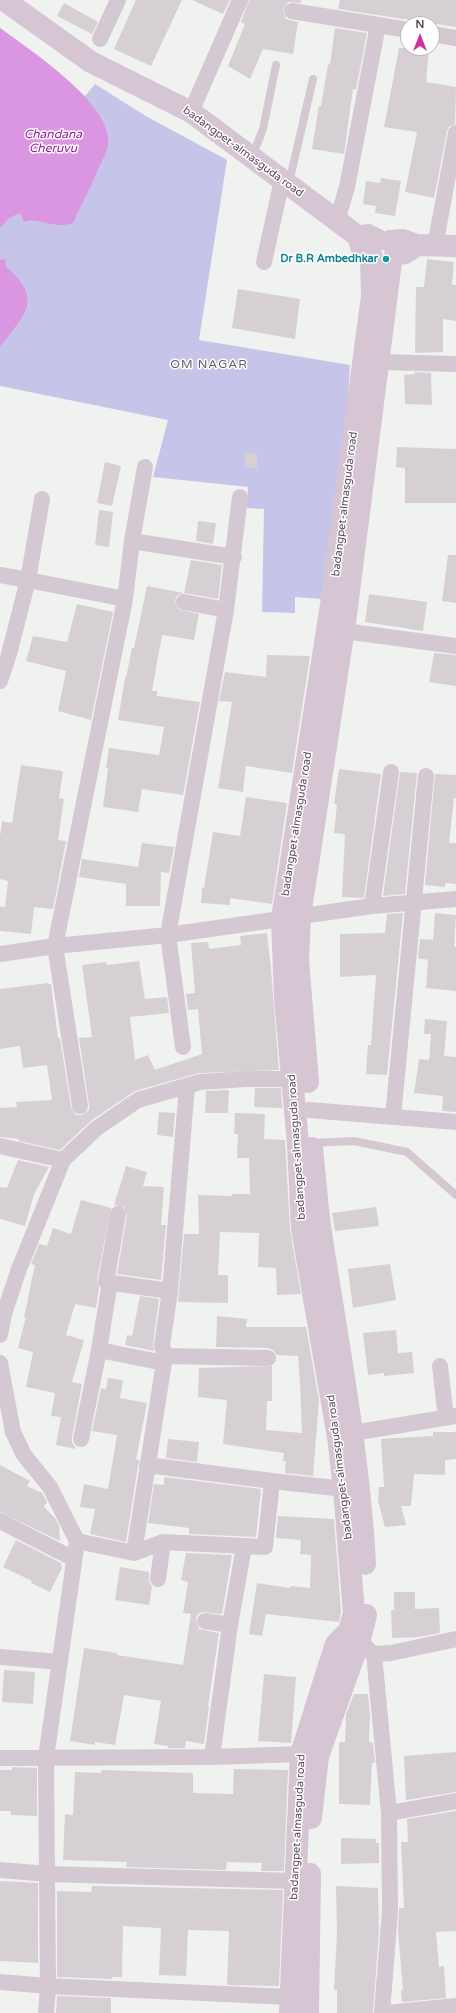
<!DOCTYPE html>
<html>
<head>
<meta charset="utf-8">
<style>
	body { margin:0 }
	#map { position:relative; width:456px; height:2013px; overflow:hidden; background:#f0f2f0; font-family:"Varela Round",sans-serif }
	canvas { display:block }
	.north { position:absolute; left:400px; top:16px; width:40px; height:40px; box-sizing:border-box; background:#fff; border:1px solid #bdb7bc; border-radius:50%; rotate:0deg; font-size:11px; font-weight:700; line-height:16px; text-align:center; color:#5b4a58 }
	.north::after { content:''; display:block; margin:auto; width:14px; height:18px; background:#cc30a2; clip-path:polygon(50% 0,100% 100%,50% 72%,0 100%) }
</style>
</head>
<body>
<div id="map">
<canvas width="456" height="2013"></canvas>
<div class="north">N</div>
</div>
<script>
const g = document.querySelector('canvas').getContext('2d');
g.lineJoin = 'round';
function fillPath(path, color) { g.fillStyle = color; g.fill(path, 'evenodd'); }
function stroke(path, color, width, dash) { g.strokeStyle = color; g.lineWidth = width; g.lineCap = dash ? 'butt' : 'round'; g.setLineDash(dash || []); g.stroke(path); }
function label(font, color, halo, rows, align = 'center') {
  g.font = font + ' "Varela Round",sans-serif'; g.lineWidth = 3; g.setLineDash([]); g.textBaseline = 'middle'; g.strokeStyle = halo; g.fillStyle = color; for (const [text, x, y, turn = 0] of rows) {
    g.save(); g.translate(x, y); g.rotate((+turn || 0) * Math.PI / 180); g.textAlign = isNaN(turn) ? turn : align; if (halo) g.strokeText(text, 0, 0); g.fillText(text, 0, 0); g.restore();
  }
}
const green = new Path2D(`
	M0,28L46,62L85,96L95,84L144,115L227,160L199,340L350,365L347,410L321,599L295,597V613L262,612L264,509L247,508L248,487L153,477L168,420L0,386Z`);
const water = new Path2D(`
	M0,28C30,50 114,105 108,145C107,152 103,159 100,165C93,181 86,197 78,212L73,223C53,230 38,216 24,222L20,213L9,218L0,228Z
	M5,259L6,267C45,300 24,315 0,347V260Z`);
const building = new Path2D(`
	M136,0H182L151,66L114,49Z
	M192,0H230L223,14Z
	M249,0H301V3L288,2L283,10L286,19L298,22L293,54L263,49L250,79L228,66L245,24L241,22Z
	M340,0H456V27L338,9Z
	M64,3L98,22L92,34L57,16Z
	M335,28L367,33L356,89H353L344,154L312,149L319,106H321L328,64L330,65Z
	M399,48H429L426,82L456,87L455,124L449,127L447,131L434,198L405,192L417,132L384,127Z
	M381,178L401,181L395,216L375,213L376,206L363,204L366,181L380,183Z
	M427,259L454,262L452,285H456V321L443,319V352L415,353L416,287H424Z
	M238,289L300,299L295,339L232,328Z
	M415,372L431,373L432,405L405,404L404,375L415,374Z
	M397,447L456,449V503H405V468L396,467Z
	M245,453H257V468L244,467Z
	M105,462L121,466L112,506L97,503Z
	M99,510L113,512L109,547L95,545Z
	M198,521L216,523L213,544L196,541Z
	M448,555H456V603L442,601Z
	M191,560L222,565L218,599L184,593Z
	M147,586L183,593L177,596L175,600L178,609L199,614L194,640L162,635L152,691H157V696L200,702L183,795L142,789L138,812L103,807L108,768H106L109,748L159,755L164,727L118,720L125,678H126L132,648H134Z
	M369,594L427,602L423,631L365,622Z
	M77,604L113,612L91,720L58,711L66,671L26,661L33,636L67,642Z
	M434,653L456,655V686L429,682Z
	M267,655L310,656L292,773L246,766L243,792L218,788L232,702L219,701L225,672L266,677Z
	M21,765L63,771L59,798L64,799L58,840L66,841L53,909L34,907L31,934L0,931V906L5,907L8,881L0,879V836L2,821L12,823Z
	M339,769L381,774L364,898L342,897L345,834L334,833L337,804H334Z
	M400,772L417,773L405,894L383,896Z
	M435,774L456,775V798H454L449,843H456V884L445,883V887L425,885Z
	M246,797L287,803L272,904L230,898V905L201,903L202,888H204L213,832L240,836Z
	M142,843L174,847L169,873L161,872L160,906H126V884L79,877L82,859L138,867Z
	M403,913L387,1075L366,1074L368,1045H371L376,975L340,977V934L385,933L387,914Z
	M435,913L456,915L454,947H456V991L426,988L428,960L418,958L420,939L433,940Z
	M267,933L271,969L279,1070L199,1073L135,1091L92,1120L60,1150L19,1141V1139L0,1137V1108L17,1107L16,1102L52,1100L47,1065L23,1068L20,1046L0,1049V989L48,983V984H51L58,1038H60L71,1107L76,1115H82L89,1110V1105L79,1038L92,1037L82,965L106,962L107,965L139,961L145,999L167,997L169,1013L130,1017L135,1060L148,1055L155,1070L202,1054L198,1009L188,1010L186,994L195,993L191,943L208,942L209,949L241,945L240,936Z
	M425,1019L447,1021L444,1056L456,1057V1112L442,1111L443,1096L414,1093L419,1059L429,1060L431,1034H424Z
	M255,1088H281L282,1108L254,1107Z
	M229,1090L228,1113H205L206,1091Z
	M159,1112L175,1113L173,1137L157,1135Z
	M235,1113L265,1114L264,1139L285,1140L290,1230L301,1294L277,1295L276,1268L258,1267L259,1233L220,1232L218,1275H228V1303L178,1302L184,1234H199L198,1195L232,1196V1194H250L249,1158H237L238,1134H234Z
	M18,1160L49,1167L34,1194L25,1226L0,1219V1187L7,1188Z
	M126,1166L147,1172L143,1186L164,1187L161,1225H166L161,1280L117,1274L127,1215L124,1207L114,1205Z
	M81,1200L111,1208L97,1280L99,1288L96,1308L75,1304L66,1335L84,1340L72,1382L82,1384L72,1437V1442L76,1449L56,1445L61,1417L51,1416L55,1393L26,1387L33,1352L18,1348L26,1317H24L35,1265L31,1264L39,1244L47,1246L53,1228L71,1234Z
	M376,1207L379,1226L335,1231L332,1213Z
	M390,1264L396,1300L353,1308L348,1269Z
	M140,1296L159,1299L153,1344L154,1351L125,1345L127,1335L132,1336Z
	M217,1316L247,1319L246,1327H306L319,1400L313,1476L285,1473L286,1461H283L284,1453L223,1444L227,1400L198,1397L199,1368L272,1366V1401H267L266,1430L302,1433L300,1383L298,1356L277,1355L273,1350L268,1348L216,1347Z
	M396,1330L398,1353L412,1352L414,1373L384,1376V1373L368,1375L363,1333Z
	M108,1378L123,1380L120,1398L147,1403L136,1459L139,1460L126,1542L90,1534L95,1509L80,1507L84,1484L108,1489L117,1435L92,1431L101,1388L106,1389Z
	M433,1432H456V1459L445,1460V1475L414,1474L411,1506H401L406,1525L385,1527L378,1501L379,1487H384L381,1439L433,1436Z
	M168,1439L199,1442L197,1462L166,1458Z
	M0,1465L30,1481L27,1486L42,1493L47,1502L44,1507L55,1518L59,1525L60,1541L0,1512Z
	M164,1477L261,1489L256,1537L189,1534V1528L148,1523L154,1484L164,1485Z
	M278,1516L334,1519L341,1612L339,1622L266,1614L262,1636L249,1634L257,1583L290,1588L291,1586L310,1588L311,1555L300,1554L301,1540L276,1538Z
	M16,1540L61,1563L62,1568L50,1592L31,1583L32,1581L3,1567Z
	M186,1553L232,1555L222,1614L202,1612L197,1615L196,1620L199,1629L219,1633L208,1706H209L204,1744L186,1741L185,1748H168V1746L154,1744L161,1701L124,1695L115,1745L95,1742V1745L70,1741L84,1648L117,1653V1655L183,1665L191,1614L183,1613L188,1582L181,1580Z
	M120,1567L149,1572V1582L152,1586L149,1605L115,1600Z
	M394,1592H415V1609L439,1608L440,1633L419,1637L392,1638L391,1610H394Z
	M4,1670L35,1672L33,1704L2,1702Z
	M264,1674L296,1677L291,1743L258,1741Z
	M354,1694H368L370,1716L369,1742L373,1743L375,1763H372L370,1805L339,1804V1742H345L346,1714Z
	M456,1752V1792L406,1800L404,1756Z
	M12,1767L37,1768V1816L11,1815V1811H0V1770H12Z
	M234,1769L288,1770L284,1871H261L262,1863L227,1862L226,1870L126,1867L127,1862L63,1860L65,1814L73,1815L75,1772L101,1773L102,1770L193,1773V1793L233,1794Z
	M456,1811V1931L436,1932L439,1967L444,1966L446,1998L402,2002L401,1990H403L398,1931L399,1908H404L401,1842H408L407,1819Z
	M341,1838L376,1839V1843H379V1863L341,1864Z
	M0,1881L38,1883V1963L0,1961Z
	M92,1886L283,1890L279,1986L227,1985L229,1932L227,1931L188,1930L186,1976L159,1975L161,1929L159,1928L123,1926L122,1977H112V1979L57,1977V1891L91,1892Z
	M336,1886L378,1888L379,1931L373,2013H337V1990H334L337,1934Z
	M57,1996L111,1998V2013H56Z`);
const lane = new Path2D(`
	M252,157L263,129L276,65
	M289,183L313,79
	M312,1143L354,1141L407,1152L456,1195`);
const street = new Path2D(`
	M292,11L378,25L347,187L337,221
	M378,25L408,30
	M432,34L456,38
	M100,39L118,0
	M191,112L240,0
	M435,246L456,133
	M264,262L282,180
	M379,362L456,364
	M42,499L28,580L125,599L132,541L234,557
	M132,541L145,467
	M0,575L28,580L9,654L0,681
	M184,602L226,610
	M344,631L456,646
	M372,906L391,772
	M0,954L55,946L168,935L372,906L456,899
	M183,1047L168,935L226,610L240,497
	M80,1106L55,946L125,599
	M309,1110L456,1122
	M393,1116L426,776
	M0,1146L63,1160
	M118,1214L106,1282L170,1291
	M0,1335L4,1314L19,1269L63,1160L97,1128L138,1100L200,1082L246,1079H293
	M99,1350L110,1282
	M165,1356L268,1358
	M0,1363L13,1432L24,1455L50,1487L77,1541L46,1758L48,1986L46,2013
	M440,1366L446,1418
	M353,1433L456,1416
	M81,1439L99,1350L164,1363
	M147,1465L272,1481
	M0,1521L74,1559
	M77,1541L134,1553L165,1356L162,1345L170,1291L187,1086
	M134,1553L163,1542L265,1547L272,1481L344,1489
	M158,1579L163,1542
	M205,1621L230,1625L212,1757
	M230,1625L244,1547
	M355,1635C363,1640 365,1649 374,1654L389,1813L390,1911L382,2013
	M374,1654L391,1653L456,1639
	M0,1657L60,1662
	M0,1758L212,1757L301,1754
	M389,1813L456,1801
	M0,1870L48,1874L295,1881
	M0,1982L48,1986L290,1997
	M386,2013L456,2006`);
const secondary = new Path2D(`
	M4,0L91,62L191,112L359,237L368,235L378,240
	M390,241L403,240L417,245L405,253L395,255
	M417,245L456,246
	M308,1082L298,960L300,916L345,622L391,262
	M312,1148C315,1177 317,1205 321,1233C338,1343 359,1453 365,1564
	M311,1818L318,1756L360,1639L366,1615
	M290,2013L301,1754L331,1659L336,1644L349,1631L354,1613L344,1489L338,1437L302,1229L298,1144L285,998L282,919L331,605L372,296L371,254L361,247L359,237
	M308,2013L310,1874`);
const markers = [
	[386,259,4,"#0f9aa8"]
];
const streetNames = [
	["badangpet-almasguda road",243,152,36],
	["badangpet-almasguda road",345,504,-83],
	["badangpet-almasguda road",297,824,-81],
	["badangpet-almasguda road",297,1147,-94],
	["badangpet-almasguda road",340,1467,-97],
	["badangpet-almasguda road",298,1827,-87]
];
const cultureNames = [
	["Dr B.R Ambedhkar",378,259]
];
const waterNames = [
	["Chandana",53,135],
	["Cheruvu",53,149]
];
const neighbourhoodNames = [
	["OM NAGAR",209,365]
];
fillPath(green, '#c7c4ea');
fillPath(water, '#db96e1');
fillPath(building, '#d6d0d4');
stroke(lane, '#d4c8d2', 8);
stroke(street, '#d4c8d2', 16);
stroke(secondary, '#d6c5d2', 22);
for (const [x, y, r, color] of markers) { const dot = new Path2D(); dot.arc(x, y, r, 0, 2 * Math.PI); g.fillStyle = color; g.fill(dot); stroke(dot, '#fff', 1.5); }
label('11px', '#5b4a58', '#fff', streetNames);
label('bold 11px', '#0d838f', '#fff', cultureNames, 'right');
label('italic 12px', '#8e1e99', '#fff', waterNames);
g.letterSpacing = '1px';
label('12px', '#635d62', '#fff', neighbourhoodNames);
g.letterSpacing = '0px';
</script>
</body>
</html>
